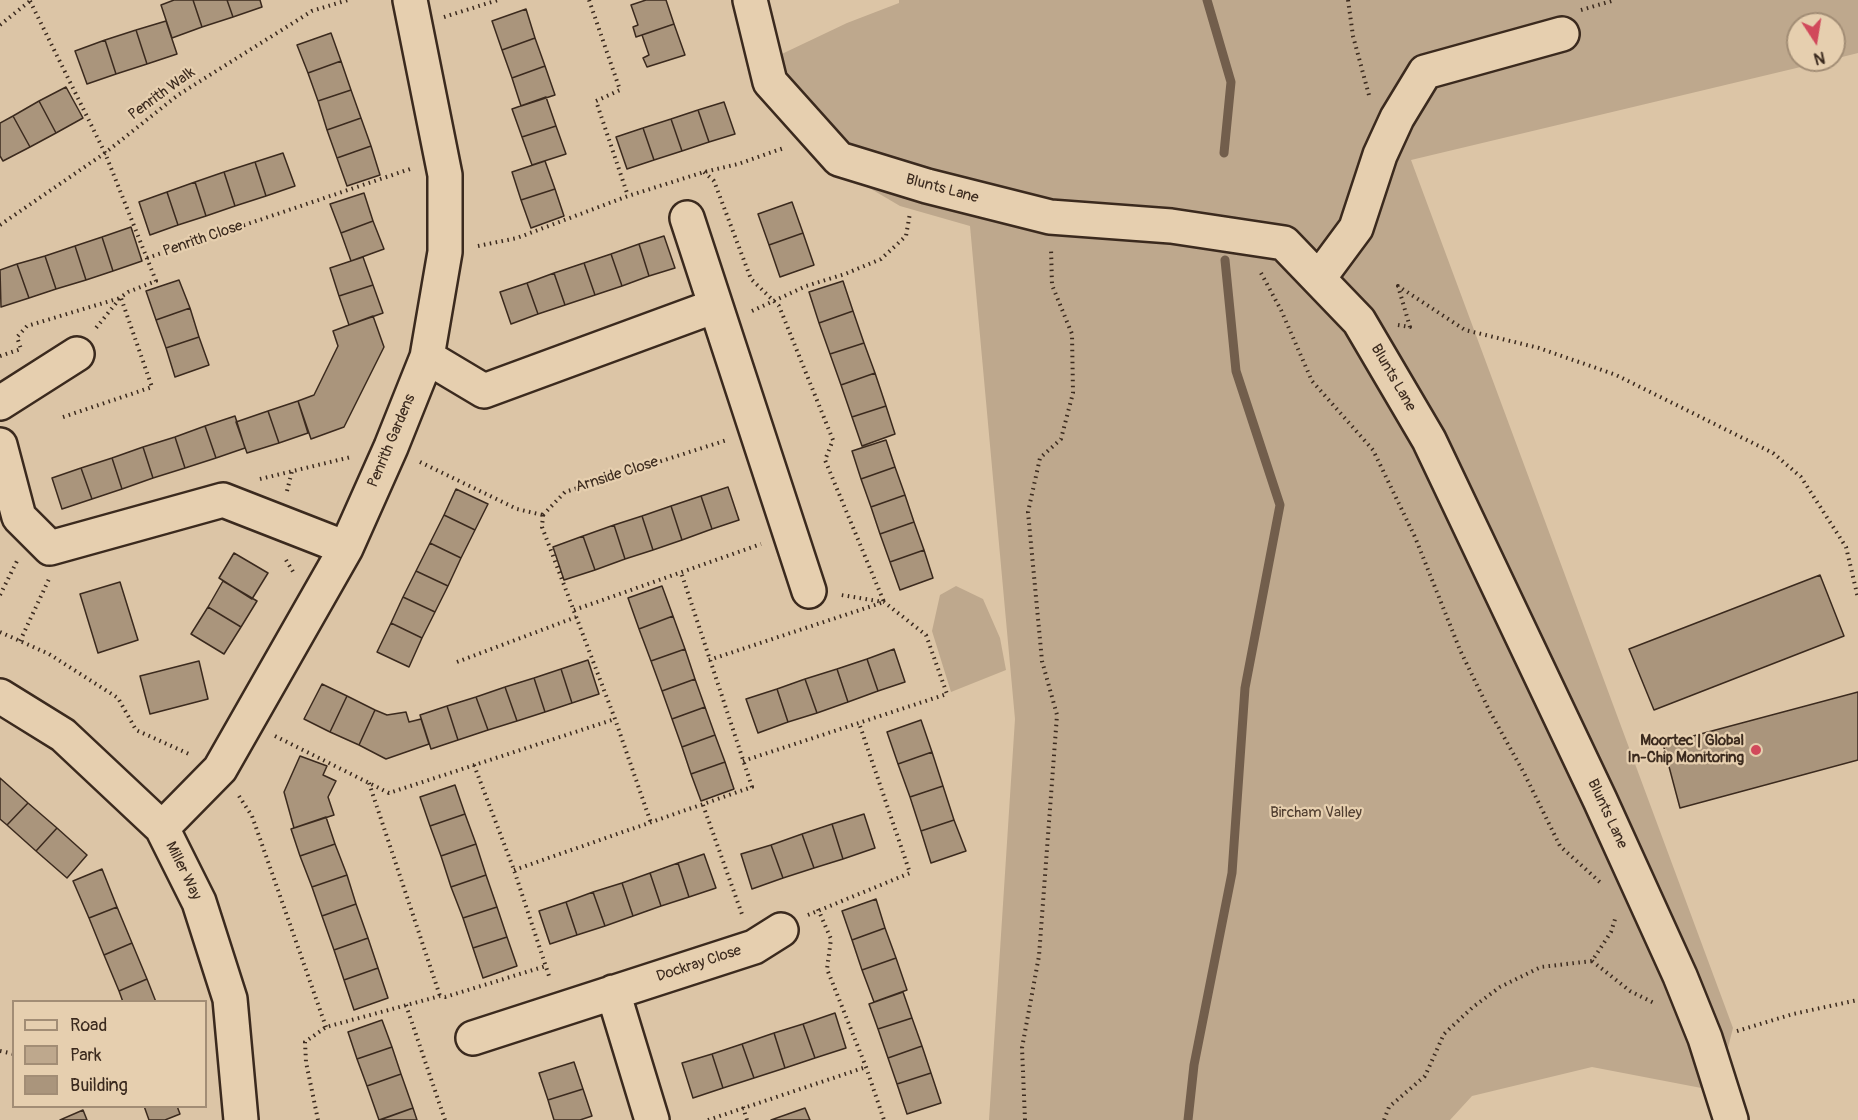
<!DOCTYPE html>
<html>
<head>
<meta charset="utf-8">
<style>
	body { margin:0 }
	#map { position:relative; width:1858px; height:1120px; overflow:hidden; background:#dcc5a6; font-family:Pangolin,sans-serif }
	canvas { display:block }
	.legend { position:absolute; left:12px; top:1000px; width:195px; height:108px; box-sizing:border-box; background:#e6cfaf; border:2px solid #a28d75; margin:0; padding:8px 10px; list-style:none; font-size:18px; color:#3b2a1e }
	.legend li { display:flex; align-items:center; gap:12px; height:30px }
	.legend b { width:30px; border:2px solid #a28d75 }
	.north { position:absolute; left:1786px; top:12px; width:60px; height:60px; box-sizing:border-box; background:#e6cfaf; border:2px solid #a28d75; border-radius:50%; rotate:168deg; font-size:16px; font-weight:700; line-height:24px; text-align:center; color:#3b2a1e }
	.north::after { content:''; display:block; margin:auto; width:21px; height:27px; background:#d1495b; clip-path:polygon(50% 0,100% 100%,50% 72%,0 100%) }
</style>
</head>
<body>
<div id="map">
<canvas width="1858" height="1120"></canvas>
<ul class="legend">
<li><b style="height:8px;background:#e6cfaf"></b>Road</li>
<li><b style="height:16px;background:#bea88d"></b>Park</li>
<li><b style="height:16px;background:#aa957c"></b>Building</li>
</ul>
<div class="north">N</div>
</div>
<script>
const g = document.querySelector('canvas').getContext('2d');
g.lineJoin = 'round';
function fillPath(path, color) { g.fillStyle = color; g.fill(path, 'evenodd'); }
function stroke(path, color, width, dash) { g.strokeStyle = color; g.lineWidth = width; g.lineCap = dash ? 'butt' : 'round'; g.setLineDash(dash || []); g.stroke(path); }
function label(font, color, halo, rows, align = 'center') {
  g.font = font + ' Pangolin,sans-serif'; g.lineWidth = 4.5; g.setLineDash([]); g.textBaseline = 'middle'; g.strokeStyle = halo; g.fillStyle = color; for (const [text, x, y, turn = 0] of rows) {
    g.save(); g.translate(x, y); g.rotate((+turn || 0) * Math.PI / 180); g.textAlign = isNaN(turn) ? turn : align; if (halo) g.strokeText(text, 0, 0); g.fillText(text, 0, 0); g.restore();
  }
}
const green = new Path2D(`
	M899,0H1858V53L1834,59V24H1798V60H1830L1411,160L1733,1028L1717,1091L1592,1067L1472,1096L1450,1120H989L1015,719L970,226L900,206L815,156L767,61L847,23L899,3Z
	M956,586L983,599L1000,638L1006,670L951,692L932,631L940,595Z`);
const stream = new Path2D(`
	M1207,0L1231,82L1224,153
	M1188,1120L1194,1065L1232,873L1245,688L1280,505L1236,371L1225,260`);
const building = new Path2D(`
	M174,0H193L202,27L172,38L161,5Z
	M193,0H227L233,17L202,27Z
	M227,0H260L262,7L233,17Z
	M646,0H666L674,24L636,37L633,27L638,25L631,5Z
	M526,9L535,38L502,50L492,21Z
	M166,21L177,54L147,64L136,30Z
	M674,24L685,55L647,67L643,58L649,55L642,35Z
	M136,30L147,64L116,74L105,40Z
	M331,33L341,61L308,73L297,45Z
	M535,38L545,66L512,78L502,50Z
	M105,40L116,74L87,84L75,51Z
	M341,61L351,90L318,101L308,73Z
	M545,66L555,95L521,106L512,78Z
	M66,87L83,118L56,133L39,101Z
	M351,90L361,118L327,130L318,101Z
	M546,97L556,126L522,137L512,109Z
	M39,101L56,133L30,147L13,116Z
	M724,102L735,134L709,142L698,110Z
	M698,110L709,142L682,151L671,119Z
	M13,116L30,147L3,161L0,156V123Z
	M361,118L371,146L337,158L327,130Z
	M671,119L682,151L654,160L643,128Z
	M556,126L566,154L532,165L522,137Z
	M643,128L654,160L627,169L616,137Z
	M371,146L380,175L347,186L337,158Z
	M283,153L295,186L266,196L255,162Z
	M545,161L555,189L521,200L512,172Z
	M255,162L266,196L235,206L224,172Z
	M224,172L235,206L206,216L195,182Z
	M195,182L206,216L178,225L167,192Z
	M555,189L564,216L531,228L521,200Z
	M167,192L178,225L150,235L139,202Z
	M364,193L373,221L341,233L330,204Z
	M792,202L803,233L769,245L758,214Z
	M373,221L384,249L351,261L341,233Z
	M131,227L142,261L113,271L102,237Z
	M803,233L814,265L780,277L769,245Z
	M664,236L675,268L649,276L639,244Z
	M102,237L113,271L86,280L75,246Z
	M639,244L649,276L622,286L611,254Z
	M75,246L86,280L56,289L45,256Z
	M611,254L622,286L595,295L584,263Z
	M45,256L56,289L29,298L17,264Z
	M363,257L373,285L339,296L330,268Z
	M584,263L595,295L565,305L554,273Z
	M17,264L29,298L1,307L0,270Z
	M554,273L565,305L538,314L527,283Z
	M179,280L190,308L156,320L146,291Z
	M843,281L853,311L819,323L809,292Z
	M527,283L538,314L511,324L500,292Z
	M373,285L383,313L349,325L339,296Z
	M190,308L199,337L166,348L156,320Z
	M853,311L864,343L830,354L819,323Z
	M373,316L384,347L344,427L311,439L298,401L314,395L338,346L333,331Z
	M199,337L209,365L175,377L166,348Z
	M864,343L875,373L841,385L830,354Z
	M875,373L886,406L852,417L841,385Z
	M298,401L308,433L279,443L268,411Z
	M886,406L895,434L862,446L852,417Z
	M268,411L279,443L247,453L236,422Z
	M235,416L245,448L216,458L205,426Z
	M205,426L216,458L185,468L175,437Z
	M175,437L185,468L153,478L143,447Z
	M886,440L895,467L861,479L852,451Z
	M143,447L153,478L122,489L112,458Z
	M112,458L122,489L92,499L81,468Z
	M895,467L905,495L871,507L861,479Z
	M81,468L92,499L62,509L52,478Z
	M728,487L739,520L712,529L701,496Z
	M456,489L488,504L475,530L444,515Z
	M905,495L914,522L880,534L871,507Z
	M701,496L712,529L682,540L671,506Z
	M671,506L682,540L653,550L642,516Z
	M444,515L475,530L461,558L430,543Z
	M642,516L653,550L625,559L614,525Z
	M914,522L924,550L890,562L880,534Z
	M614,525L625,559L595,570L583,536Z
	M583,536L595,570L564,580L553,547Z
	M430,543L461,558L448,586L416,571Z
	M924,550L933,578L900,590L890,562Z
	M234,553L268,573L252,599L219,578Z
	M416,571L448,586L435,612L403,597Z
	M1820,575L1844,636L1654,710L1629,649Z
	M223,581L257,601L241,627L208,607Z
	M120,582L138,640L98,653L80,594Z
	M662,586L673,616L639,629L628,598Z
	M403,597L435,612L422,638L391,623Z
	M208,607L241,627L224,654L191,634Z
	M673,616L685,649L651,661L639,629Z
	M391,623L422,638L409,667L377,652Z
	M685,649L695,679L662,691L651,661Z
	M894,649L905,682L878,691L867,659Z
	M867,659L878,691L848,702L837,669Z
	M588,660L599,694L572,703L561,669Z
	M199,661L208,699L150,714L140,676Z
	M561,669L572,703L545,712L534,678Z
	M837,669L848,702L817,713L805,679Z
	M534,678L545,712L517,721L505,687Z
	M695,679L705,707L672,719L662,691Z
	M805,679L817,713L788,722L777,689Z
	M322,684L347,696L330,732L304,719Z
	M505,687L517,721L488,730L476,697Z
	M777,689L788,722L758,733L746,699Z
	M1858,692V760L1680,808L1663,744Z
	M347,696L375,710L359,745L330,732Z
	M476,697L488,730L458,740L447,706Z
	M447,706L458,740L431,749L420,715Z
	M705,707L715,735L682,747L672,719Z
	M375,710L387,715L406,712L409,722L421,719L429,744L386,759L359,745Z
	M921,720L932,752L898,764L887,732Z
	M715,735L725,762L691,774L682,747Z
	M932,752L943,786L910,797L898,764Z
	M300,756L327,766L323,775L336,781L328,797L334,815L294,828L284,792Z
	M725,762L734,789L701,801L691,774Z
	M0,778L28,803L7,825L0,819Z
	M455,785L465,814L430,826L420,797Z
	M943,786L954,820L921,831L910,797Z
	M28,803L57,828L36,851L7,825Z
	M465,814L476,844L441,856L430,826Z
	M864,814L875,848L843,859L832,824Z
	M326,817L335,844L300,856L291,829Z
	M954,820L966,851L931,863L921,831Z
	M832,824L843,859L814,868L802,834Z
	M57,828L87,855L67,878L36,851Z
	M802,834L814,868L783,878L771,845Z
	M335,844L347,875L312,887L300,856Z
	M476,844L486,875L451,887L441,856Z
	M771,845L783,878L752,889L741,854Z
	M704,854L716,888L689,897L678,863Z
	M678,863L689,897L661,906L650,873Z
	M102,869L117,907L89,918L73,881Z
	M650,873L661,906L633,916L622,883Z
	M347,875L356,904L322,916L312,887Z
	M486,875L497,907L463,918L451,887Z
	M622,883L633,916L605,926L593,892Z
	M593,892L605,926L577,935L566,902Z
	M876,899L885,928L852,940L842,911Z
	M566,902L577,935L550,944L539,911Z
	M356,904L368,938L334,950L322,916Z
	M117,907L132,943L104,955L89,918Z
	M497,907L507,937L473,948L463,918Z
	M885,928L896,958L862,970L852,940Z
	M507,937L517,966L483,978L473,948Z
	M368,938L378,968L344,980L334,950Z
	M132,943L147,979L119,991L104,955Z
	M896,958L907,990L874,1002L862,970Z
	M378,968L388,998L354,1010L344,980Z
	M147,979L156,1002H123L119,991Z
	M903,992L912,1018L878,1029L869,1004Z
	M835,1013L846,1048L815,1058L803,1024Z
	M912,1018L922,1046L888,1058L878,1029Z
	M382,1020L392,1047L357,1059L348,1032Z
	M803,1024L815,1058L785,1068L774,1033Z
	M774,1033L785,1068L754,1078L742,1044Z
	M742,1044L754,1078L723,1088L712,1054Z
	M922,1046L931,1073L897,1084L888,1058Z
	M392,1047L401,1074L367,1086L357,1059Z
	M712,1054L723,1088L693,1098L682,1063Z
	M574,1062L583,1089L548,1100L539,1073Z
	M931,1073L941,1103L907,1114L897,1084Z
	M401,1074L413,1108L379,1120L367,1086Z
	M583,1089L592,1116L580,1120H554L548,1100Z
	M144,1106H177L180,1114L165,1120H149Z
	M413,1108L417,1120H380Z
	M805,1108L810,1120H771Z
	M83,1110L87,1120H60Z`);
const path = new Path2D(`
	M589,0L620,90L596,101L628,196
	M1348,0L1353,36L1370,99
	M30,1L105,153L156,281L128,292L121,297L96,328
	M1581,10L1615,0
	M444,17L498,0
	M0,25L30,1
	M704,172L714,181L751,279L779,306L833,440L825,460L884,602L709,660
	M0,225L105,153L178,95L312,11L348,0
	M478,246L517,238L628,196L704,172L738,164L784,148
	M147,258L413,168
	M1261,273L1281,310L1312,381L1373,450L1415,537L1460,650L1490,712L1524,773L1560,846L1602,884
	M752,311L806,286L845,274L881,259L906,236L910,213
	M1398,325L1410,327L1398,286L1465,330L1539,348L1616,375L1773,453L1801,477L1846,547L1858,598
	M0,356L21,349L17,337L27,326L120,298
	M63,417L152,387L121,298
	M420,462L517,509L543,515
	M260,479L351,457
	M287,491L292,471
	M543,515L542,527L615,719L651,823
	M543,515L565,492L727,440
	M286,560L295,575
	M0,595L17,561
	M574,610L761,544
	M0,632L49,654L118,698L136,730L189,754
	M20,641L49,579
	M457,662L576,617
	M275,736L389,793L615,719
	M743,761L947,694L926,635L884,602L841,595
	M474,765L514,870L550,979
	M369,783L440,996
	M239,796L252,816L326,1027
	M703,805L743,917
	M514,870L752,787L681,572
	M818,909L831,939L827,969L866,1067L884,1120
	M808,915L910,873L859,723
	M1592,961L1630,991L1656,1004
	M406,1005L445,1120
	M1737,1031L1793,1014L1858,1000
	M0,1051L14,1054
	M743,1107L747,1120
	M318,1120L306,1062L305,1042L326,1027L440,996L445,997L546,966
	M708,1120L866,1067
	M1025,1120L1022,1048L1039,956L1057,715L1042,661L1028,512L1040,458L1061,439L1073,393L1072,334L1052,285L1051,248
	M1384,1120L1389,1107L1425,1076L1444,1034L1473,1007L1500,987L1541,967L1592,961L1611,932L1616,916`);
const minor = new Path2D(`
	M750,0L770,82L839,159L927,186L1050,217L1171,226L1284,243L1359,321L1429,440L1600,800L1680,976L1705,1038L1731,1120
	M687,218L809,591
	M1319,278L1356,228L1380,155L1397,118L1425,72L1562,34
	M427,357L484,391L715,306
	M0,403L77,354
	M0,445L19,517L50,548L223,500L346,548
	M0,696L63,735L162,828L199,902L230,999L241,1120
	M162,828L220,769L346,548L391,447L427,357L445,252V175L410,0
	M613,992L652,1120
	M473,1038L754,947L781,930`);
const markers = [
	[1756,750,6,"#d1495b"]
];
const streetNames = [
	["Penrith Walk",162,94,-36],
	["Blunts Lane",942,189,15],
	["Penrith Close",203,239,-19],
	["Blunts Lane",1393,378,60],
	["Penrith Gardens",392,441,-67],
	["Arnside Close",617,475,-18],
	["Blunts Lane",1607,814,65],
	["Miller Way",183,871,64],
	["Dockray Close",699,964,-18]
];
const poiNames = [
	["Moortec | Global",1744,741],
	["In-Chip Monitoring",1744,758]
];
const parkNames = [
	["Bircham Valley",1316,813]
];
fillPath(green, '#bea88d');
stroke(stream, '#725e4c', 9);
fillPath(building, '#aa957c');
stroke(building, '#3b2a1e', 1.5);
stroke(minor, '#3b2a1e', 38);
stroke(path, '#3b2a1e', 4, [1.5, 4.5]);
stroke(minor, '#e6cfaf', 33);
for (const [x, y, r, color] of markers) { const dot = new Path2D(); dot.arc(x, y, r, 0, 2 * Math.PI); g.fillStyle = color; g.fill(dot); stroke(dot, '#e6cfaf', 2); }
label('15px', '#3b2a1e', '#e6cfaf', streetNames);
label('bold 15px', '#3b2a1e', '#e6cfaf', poiNames, 'right');
label('15px', '#4f3d2f', '#e6cfaf', parkNames);
</script>
</body>
</html>
